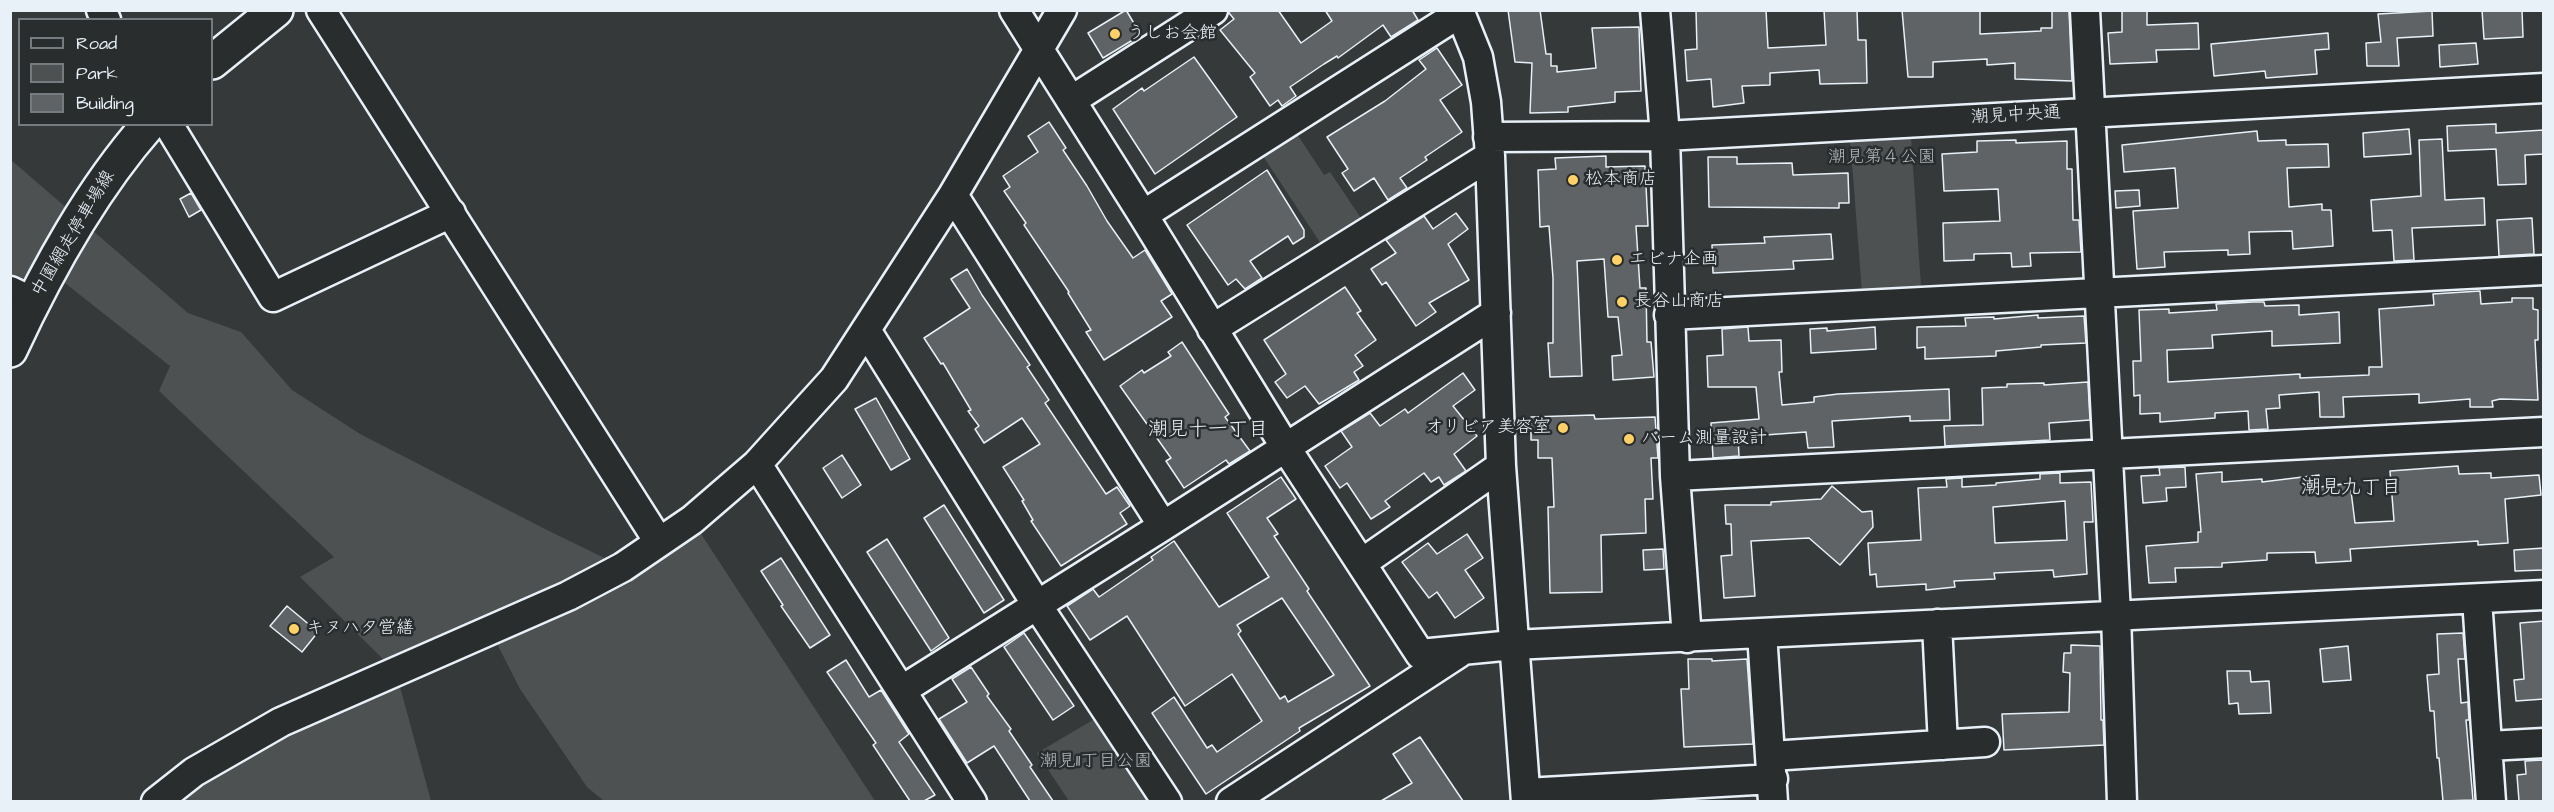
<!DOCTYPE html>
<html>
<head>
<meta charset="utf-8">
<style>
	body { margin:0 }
	#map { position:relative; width:2554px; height:812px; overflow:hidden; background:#35393a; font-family:"Architects Daughter",sans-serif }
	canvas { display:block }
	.frame { position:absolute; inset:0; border:12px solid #e8f1f8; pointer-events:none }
	.legend { position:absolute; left:18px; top:18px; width:195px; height:108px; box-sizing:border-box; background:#2a2d2e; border:2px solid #767b7f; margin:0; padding:8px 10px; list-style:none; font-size:18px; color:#e8f1f8 }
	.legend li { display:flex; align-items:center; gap:12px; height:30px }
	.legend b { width:30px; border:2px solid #767b7f }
</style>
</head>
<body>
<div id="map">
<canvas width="2554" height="812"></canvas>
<div class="frame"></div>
<ul class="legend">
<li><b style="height:8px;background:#2a2d2e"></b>Road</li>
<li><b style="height:16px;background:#4d5152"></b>Park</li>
<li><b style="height:16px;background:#5f6365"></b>Building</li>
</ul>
</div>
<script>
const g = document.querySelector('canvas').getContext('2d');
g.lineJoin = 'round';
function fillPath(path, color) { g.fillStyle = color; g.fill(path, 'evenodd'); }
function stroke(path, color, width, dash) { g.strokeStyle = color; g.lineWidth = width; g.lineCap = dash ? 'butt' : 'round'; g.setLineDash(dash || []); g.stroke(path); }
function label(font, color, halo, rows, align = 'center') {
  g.font = font + ' "Architects Daughter","Klee One",sans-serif'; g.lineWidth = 5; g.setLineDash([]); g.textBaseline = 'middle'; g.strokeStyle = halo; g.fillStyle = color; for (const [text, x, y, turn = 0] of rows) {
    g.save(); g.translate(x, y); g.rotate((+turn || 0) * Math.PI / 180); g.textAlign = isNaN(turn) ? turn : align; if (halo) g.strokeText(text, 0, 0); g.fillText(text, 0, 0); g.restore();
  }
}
const green = new Path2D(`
	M1289,122L1324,175L1330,172L1369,230L1329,256L1255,144Z
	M1910,122L1922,302L1863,305L1849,125Z
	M10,159L188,313L241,332L292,390L360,434L547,530L623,567L692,520L875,801H604L587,787L520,689L490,630L396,672L431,801H156L395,671L300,577L334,557L159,391L170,366L51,272L11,291Z
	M1108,711L1167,801H1069L1037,753Z`);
const building = new Path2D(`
	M1126,10L1141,35L1103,58L1088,33Z
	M1229,10H1278L1301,43L1332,21L1325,10H1412L1418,20L1391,37L1383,25L1338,58L1337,56L1324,64L1290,87L1296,96L1282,106L1278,100L1270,106L1250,77L1255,73L1220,30L1234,19L1229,13Z
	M1508,10H1540L1546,54H1551V66H1557V72L1596,68L1592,28L1639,27L1641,91L1615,92V102L1568,107V112L1530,113L1532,63L1515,62Z
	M1696,10H1766L1768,48L1826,45L1824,10H1857L1858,40H1866L1867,83L1820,84L1819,70L1770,73V85L1742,86L1744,103L1713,107L1711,79L1687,81L1685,50L1697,49Z
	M1902,10H1980V34L2041,31V28H2052V10H2069L2072,81L2015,79V63L1987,65V59L1933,62V77H1908Z
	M2122,10H2147V25L2198,23L2199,49L2156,50L2157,62L2110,64L2108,33L2122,32Z
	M2482,10H2522L2523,37L2484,39Z
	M2432,11L2433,36L2397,38L2399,66H2367L2366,43L2381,42L2378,14Z
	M2328,33L2329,49L2315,50L2317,74L2266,78L2265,71L2214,76L2211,44Z
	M2476,43L2478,64L2440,67L2439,45Z
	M1437,48L1462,85L1440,100L1462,132L1425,157L1427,160L1400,178L1407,188L1388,200L1374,178L1354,191L1342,173L1348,169L1327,137L1385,101L1426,69L1419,60Z
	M1194,57L1237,117L1155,174L1113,109L1142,88L1144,91Z
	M1049,122L1066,148L1063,150L1087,186L1107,221L1133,258L1145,250L1172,294L1161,301L1172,317L1104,360L1086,332L1091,330L1068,293L1069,292L1024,225L1026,223L1004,191L1010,187L1003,176L1038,152L1028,136Z
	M2496,124V133L2544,130V154L2525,155L2526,184L2498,185L2496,149L2448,151L2447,126Z
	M2409,129L2411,154L2364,157L2363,133Z
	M2257,131L2258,141L2286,140V145L2328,144L2329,167L2287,168L2289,207L2322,204V210H2331L2333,246L2293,249L2292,231L2249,232L2250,254L2228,255V250L2164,252L2165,267L2137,269L2133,211L2178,208L2175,168L2124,172L2122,145Z
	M2442,139L2445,200L2484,198L2485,225L2412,228L2414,260L2394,261L2392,230L2373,231L2371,200L2421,196L2419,140Z
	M2016,140V143L2067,141V169H2072L2073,220H2079L2081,252L2030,253L2031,266L2012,267L2011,253L1974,254V260L1944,261L1943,223L2000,221L1998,189L1944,191L1942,154L1977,152V141Z
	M1606,156V167L1645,166L1648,226H1636L1640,288H1646L1647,342H1651L1654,377L1613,380L1612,356L1622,355L1618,317H1608L1604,259L1577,261L1582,376L1550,377L1548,343H1553V278L1549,226L1540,227L1538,170L1556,169L1555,158Z
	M1708,157H1737V164L1792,163L1793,175L1848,173L1849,203H1839V208L1709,207Z
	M1267,170L1304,230V237L1293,244L1288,236L1250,261L1262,278L1245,289L1236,279L1228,285L1187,225Z
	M2139,190L2140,206L2116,208L2115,191Z
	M191,193L201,210L189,217L180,199Z
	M1456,213L1468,229L1448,244L1469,280L1429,303L1436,312L1416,326L1386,282L1382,285L1371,269L1396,253L1386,240L1424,216L1433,229Z
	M2532,218L2534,254L2499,256L2497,220Z
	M1831,234L1833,259L1793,261L1794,269L1713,273L1712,245L1765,243L1764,237Z
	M967,269L982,295L1030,365L1027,367L1049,400L1045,403L1106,494L1117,487L1130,506L1120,513L1127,524L1061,566L1031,521L1033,520L1022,501L1024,500L1003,467L1040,444L1022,418L984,443L975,429L979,426L968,411L971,410L943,363L941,364L924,338L970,308L951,279Z
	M1345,287L1361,311L1357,313L1376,340L1355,355L1363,366L1354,372L1359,380L1319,404L1305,386L1287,398L1275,382L1286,374L1264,340Z
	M2480,291L2481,304L2512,302V298H2533V309L2538,310V340H2535L2538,400L2500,399L2492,401L2493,407H2470V399L2419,403V394L2343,397L2344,417H2320L2319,392L2279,395L2280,408L2266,409L2268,429L2249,430L2248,411L2215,413V418L2160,422V413L2140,414V395L2134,396L2133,361H2141L2139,310L2169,309V313L2217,310L2216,304L2253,302H2264L2265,306L2299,305V315L2339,312L2340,343L2272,346V331L2212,335L2213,348L2167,350L2168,382L2300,374V378L2369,375V367H2382L2379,309L2434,305L2433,294Z
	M2038,315V318L2084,316L2086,343L2041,345V347L1996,351V356L1925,359V347L1917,348V327L1966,326L1965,318L1994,317V319Z
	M1748,327L1749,341L1781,340L1782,372H1779L1782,405L1814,402V397L1838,394L1949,389L1950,420L1910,421V416L1832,421L1834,447L1808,448L1806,432L1738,437L1739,456L1713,458L1711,423L1759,419L1756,387H1708L1707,356L1723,355L1722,329Z
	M1875,327L1876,349L1811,353L1810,329L1827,328V331Z
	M1182,342L1229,414L1225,417L1250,451L1229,464L1226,460L1184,488L1166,461L1171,458L1120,386L1142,370L1144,373L1171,356L1168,352Z
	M1463,373L1475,390L1453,406L1477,436L1454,454L1466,471L1444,485L1439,477L1431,482L1424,473L1385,501L1390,507L1371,519L1347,483L1340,488L1325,466L1352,447L1341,431L1370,413L1380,426L1405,409L1408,413Z
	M2088,382L2090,420L2049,423L2050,440L1945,446L1944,426L1983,425L1982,388L2007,387V384L2044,383V385Z
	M876,398L910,459L891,470L855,409Z
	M1594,415L1595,419L1655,417L1658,458H1651L1653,499H1645L1646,533L1601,535L1602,592L1550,593L1548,507H1554L1552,458H1538V440H1531V417Z
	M842,455L861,485L842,498L823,468Z
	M2458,466L2459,474L2491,473V478L2539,475L2541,495L2505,499L2508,543L2478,545V541L2350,549L2351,561L2316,563L2315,552L2267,553V560L2222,563V567L2175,568L2176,582L2149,583L2146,546L2198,542V532H2201L2196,474L2222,472V482L2262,479V482L2319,475L2320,487L2350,483L2355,523L2394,521L2390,471Z
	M2185,467L2186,487L2166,488L2167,501L2143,503L2141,476L2160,475L2159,468Z
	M2060,473V483L2091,482L2093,522H2084L2087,574L2054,577L2053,570L1994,573L1995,579L1954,581L1955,587L1926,590V584L1877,587L1876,574L1870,575L1868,543L1921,540L1918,488L1947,487L1946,479L1962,478V487L1996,485V483L2040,479V474ZM2065,501L2067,540L1995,543L1993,507Z
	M1281,477L1296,499L1267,518L1278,534L1274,536L1309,589L1307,591L1370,686L1299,728L1300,731L1206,794L1152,713L1174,697L1207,748L1212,745L1217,752L1262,721L1232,674L1185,706L1127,616L1090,640L1067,606L1093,589L1099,597L1153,560L1151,557L1174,541L1219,607L1269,577L1227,513ZM1282,598L1334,675L1288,702L1285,696L1280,699L1238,634L1241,631L1237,625Z
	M1832,486L1862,512L1872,511L1873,527L1840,565L1809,538L1751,541L1755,596L1724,598L1721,556L1732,555L1731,524H1726L1725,505H1771V502L1821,499Z
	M944,505L1004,600L984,613L924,518Z
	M1467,534L1483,558L1465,570L1484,598L1455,618L1437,592L1429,598L1402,562L1428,543L1437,554Z
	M887,539L949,638L931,651L867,552Z
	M2544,548V570L2515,571L2514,550Z
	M1663,549L1664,569L1644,570L1643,550Z
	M781,558L830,635L810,648L781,606L783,605L761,571Z
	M287,606L318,632L302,652L270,626Z
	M2544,621V699L2516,701L2514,680L2524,679L2520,623Z
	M1024,633L1074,706L1053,720L1004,647Z
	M2463,633L2465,659H2458L2461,703L2468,702L2469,720H2466L2473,800L2443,801L2439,758H2437L2434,711H2430L2427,675L2439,674L2437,634Z
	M2071,645L2100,646L2101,720H2103L2104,745L2004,750L2002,714L2069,712L2070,673L2063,672L2064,653H2071Z
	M2348,646L2351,680L2323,682L2320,649Z
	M1688,659H1712V661L1747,659L1753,744L1684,747L1681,689H1689Z
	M846,660L869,697L881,690L909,734L899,742L935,795L924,801H910L873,745L876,743L827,672Z
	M971,667L989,694L987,696L1011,729L1009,731L1032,765L1030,767L1053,801H1030L994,746L967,763L939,719L967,702L952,679Z
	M2227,671H2250L2251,682L2269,681L2271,713L2239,714L2238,703L2229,704Z
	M1420,737L1463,801H1381L1412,783L1393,754Z
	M2543,760L2544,801H2519L2517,775L2526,774L2525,761Z`);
const minor = new Path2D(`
	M101,10L106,20
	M321,10L659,542
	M1014,10L1143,215L1286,448L1420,654L1513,645L2544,595
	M1459,10L1478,57L1486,102L1490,156L1501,466L1526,802
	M1655,10L1665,136L1675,476L1687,638
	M2085,10L2116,614L2122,802
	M1072,100L1213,10
	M168,124L273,297L451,213
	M1488,137L1665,136L2544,88
	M953,195L1163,526
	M1143,215L1460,13
	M10,291L33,302
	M1669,315L2544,270
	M1212,329L1490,156
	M866,330L1037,605L1167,802
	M757,464L972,802
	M1675,476L2544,432
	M1362,563L1501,466
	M2477,599L2491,802
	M1937,624L1943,745
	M1762,633L1773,802
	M902,690L1163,526L1496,313
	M2488,746L2544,743
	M1771,756L1985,742
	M1526,793L1773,779
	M156,802L194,772L281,722L568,596L623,567L692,520L757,464L834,379L953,195L1062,10
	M1231,802L1459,653`);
const major = new Path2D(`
	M212,62L276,10
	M10,350C47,270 91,190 149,124`);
const markers = [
	[1115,34,6,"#ffd166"],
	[1573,180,6,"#ffd166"],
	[1617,260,6,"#ffd166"],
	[1622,302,6,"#ffd166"],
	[1563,428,6,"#ffd166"],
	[1629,439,6,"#ffd166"],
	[294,629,6,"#ffd166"]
];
const poiNames = [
	["うしお会館",1127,34],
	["松本商店",1585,180],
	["エビナ企画",1629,260],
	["長谷山商店",1634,302],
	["オリビア美容室",1551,428,"right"],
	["バーム測量設計",1641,439],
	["キヌハタ営繕",306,629]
];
const streetNames = [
	["潮見中央通",2016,116,-3],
	["中園網走停車場線",74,234,-59]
];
const parkNames = [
	["潮見第４公園",1882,158],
	["潮見11丁目公園",1096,762]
];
const neighbourhoodNames = [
	["潮見十一丁目",1208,431],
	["潮見九丁目",2351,489]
];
fillPath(green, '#4d5152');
fillPath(building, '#5f6365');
stroke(building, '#e8f1f8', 1.5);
stroke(minor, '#e8f1f8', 33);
stroke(major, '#e8f1f8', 38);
stroke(minor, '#2a2d2e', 28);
stroke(major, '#2a2d2e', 33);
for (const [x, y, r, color] of markers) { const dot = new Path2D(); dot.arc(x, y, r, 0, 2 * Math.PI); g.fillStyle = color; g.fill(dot); stroke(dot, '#2a2d2e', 2); }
label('18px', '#e8f1f8', '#2a2d2e', poiNames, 'left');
label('18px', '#e8f1f8', '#2a2d2e', streetNames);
label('18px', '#b2b9be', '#2a2d2e', parkNames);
label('20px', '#e8f1f8', '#2a2d2e', neighbourhoodNames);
</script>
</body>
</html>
